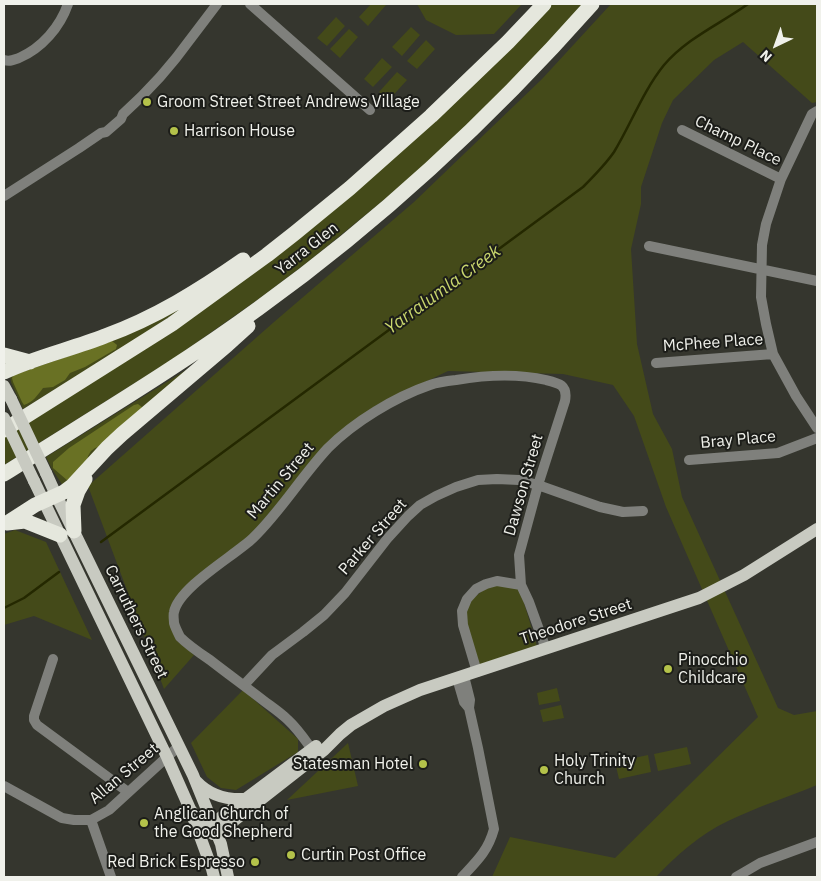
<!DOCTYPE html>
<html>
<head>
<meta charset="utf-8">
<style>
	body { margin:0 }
	#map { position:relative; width:821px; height:881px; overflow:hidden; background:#35362e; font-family:"IBM Plex Sans",sans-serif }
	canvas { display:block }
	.frame { position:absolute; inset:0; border:5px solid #f0f1eb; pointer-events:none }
	.north { position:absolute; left:751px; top:20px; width:50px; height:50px; -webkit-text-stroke:4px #1c1d19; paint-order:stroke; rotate:222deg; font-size:14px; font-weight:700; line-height:20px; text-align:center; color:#f0f1eb }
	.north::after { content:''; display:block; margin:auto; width:18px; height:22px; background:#f0f1eb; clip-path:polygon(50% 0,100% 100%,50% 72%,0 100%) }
</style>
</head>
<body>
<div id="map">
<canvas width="821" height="881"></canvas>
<div class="frame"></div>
<div class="north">N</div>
</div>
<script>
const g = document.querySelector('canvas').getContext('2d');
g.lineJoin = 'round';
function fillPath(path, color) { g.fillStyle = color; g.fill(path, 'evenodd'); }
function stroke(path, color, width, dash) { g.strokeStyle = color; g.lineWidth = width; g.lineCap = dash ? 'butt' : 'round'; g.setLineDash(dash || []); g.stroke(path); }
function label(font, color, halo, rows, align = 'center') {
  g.font = font + ' "IBM Plex Sans",sans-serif'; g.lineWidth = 4; g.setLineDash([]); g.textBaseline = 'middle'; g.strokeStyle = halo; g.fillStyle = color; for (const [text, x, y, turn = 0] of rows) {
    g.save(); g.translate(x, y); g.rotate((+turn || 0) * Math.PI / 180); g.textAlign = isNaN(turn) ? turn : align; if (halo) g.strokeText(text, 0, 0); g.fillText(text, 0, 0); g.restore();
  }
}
const green = new Path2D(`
	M371,4H385L386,5L368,26L359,17Z
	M417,4H522L494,34L456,35L426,20Z
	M550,4H587L440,154L309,261L260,298L173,359L4,465V436L191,317Z
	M611,4H817V102L812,103L743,42L714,60L673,100L662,123L641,187V204L631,249L637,344L653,414L672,449L682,497L778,708L794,715L817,711V785C788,797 757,807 728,821C700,834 677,855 656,877H492L510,837L615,858L758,717L666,507L634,416L613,385L563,374L448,371L375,406L324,448L248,538L174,599L170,619L176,640L194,655L164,689L88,486L274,322L414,202L542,79Z
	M336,17L345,26L327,46L317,38Z
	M411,27L420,35L402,56L392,47Z
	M349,29L358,37L340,58L330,49Z
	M426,40L435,49L417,69L407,61Z
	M382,58L392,67L373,87L364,79Z
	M397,72L407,80L388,101L379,92Z
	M197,298L135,340L23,409L11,382L10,376Z
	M191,367L63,486L52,469L46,457Z
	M15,530L46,542L92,640L34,616L4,625V534Z
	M518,583L537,646L479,667L466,623L465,611L470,601L487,587Z
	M557,688L560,701L539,705L537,693Z
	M243,690L298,739V752L236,790L221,788L207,777L191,743Z
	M561,705L564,718L543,722L540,710Z
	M348,743L358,786L287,800Z
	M687,747L691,764L658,771L654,754Z
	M648,755L651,772L619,779L615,762Z`);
const forest = new Path2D(`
	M112,341L117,345L116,349L85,367L70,373L65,380L53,387L43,388C37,396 33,402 24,405L22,402L13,382L12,378L14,375Z
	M138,404L143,408L102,446L95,448L91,451L88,456L87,462L68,481L53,468V462L69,448L134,405Z`);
const stream = new Path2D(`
	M101,542L583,187C594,176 605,165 614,152C631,124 643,91 664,65C687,38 720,24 748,4
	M4,608L24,598L59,572`);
const minor = new Path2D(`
	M250,4L370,110
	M4,60C10,62 13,60 19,58C42,48 60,27 68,4
	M817,111L812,114L781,179L766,224L762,245L761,297L766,324L773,354L796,396L817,428
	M682,130L781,179
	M4,196L79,148L101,133L106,132L121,119L123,114L141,97L160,77L176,58L217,4
	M649,246L817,281
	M656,363L773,354
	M689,460L778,453L817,438
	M53,659L34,716V720L37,725L128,792
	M477,672L463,625L462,611L467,599L476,589L486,584L497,581L521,585
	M457,678L464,702L469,708
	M244,685L272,655L303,632L324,615L345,593L387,539L408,516L420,505L436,496L456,487L478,480L497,479L519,480L538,485L600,507L623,512L643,511
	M316,755C307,743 299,730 288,720C281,713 272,707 264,701C246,687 228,674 210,660C201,654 187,644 180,637C178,633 175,627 174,623C174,620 173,615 174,612C179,587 234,556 253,538C281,511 301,477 328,448C354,422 395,397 430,385C438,382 447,381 456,380C486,375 516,373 546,380C559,383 568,385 565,401L538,485L519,555L521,585L529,602L546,649
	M4,786L62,818L74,820H91L109,810L179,746
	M91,820L111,877
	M462,877C477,861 488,851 494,829L478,748L469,708L470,700L464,676
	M736,877L760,863L817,842`);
const major = new Path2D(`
	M4,386L11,399
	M46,473L56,495L193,775L221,844L228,877
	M34,481L167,757L190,809L212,869L214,877
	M196,781C209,795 226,800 245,799
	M190,809L201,824L214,830L227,826L324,750L340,734L351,725L384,706L420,690L699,598L744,575L817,529
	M213,834L220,818L316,746`);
const highway = new Path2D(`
	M4,355L30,362
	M4,372C36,357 72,349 105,336C155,318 200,290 243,260
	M4,430L172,324L267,255L295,233L350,188L431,116L508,42L544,4
	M4,474C89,420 177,368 259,308C381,220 492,117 592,4
	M7,523L35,505L64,492L72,486L107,448L122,434L227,345L248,326
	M7,523L25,521L60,535
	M74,531L73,505L78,491L85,479`);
const majorBridge = new Path2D(`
	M11,399L46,473
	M4,418L34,481`);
const markers = [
	[147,102,5,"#b4c24a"],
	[174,131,5,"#b4c24a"],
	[668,669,5,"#b4c24a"],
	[423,764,5,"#b4c24a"],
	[544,770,5,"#b4c24a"],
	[144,823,5,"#b4c24a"],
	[291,855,5,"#b4c24a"],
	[255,862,5,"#b4c24a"]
];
const poiNames = [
	["Groom Street Street Andrews Village",157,102],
	["Harrison House",184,131],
	["Pinocchio",678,660],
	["Childcare",678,678],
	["Holy Trinity",554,761],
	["Church",554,779],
	["Statesman Hotel",413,764,"right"],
	["Anglican Church of",154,814],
	["the Good Shepherd",154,832],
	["Curtin Post Office",301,855],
	["Red Brick Espresso",245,862,"right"]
];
const streetNames = [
	["Champ Place",738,141,26],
	["Yarra Glen",307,249,-38],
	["McPhee Place",713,343,-4],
	["Bray Place",738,440,-5],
	["Martin Street",281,481,-50],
	["Dawson Street",524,485,-74],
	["Parker Street",373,537,-49],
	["Carruthers Street",136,622,64],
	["Theodore Street",576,622,-18],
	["Allan Street",124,774,-40]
];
const waterNames = [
	["Yarralumla Creek",443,290,-36]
];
fillPath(green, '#444a19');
fillPath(forest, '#697124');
stroke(stream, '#242800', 2.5);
stroke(minor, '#7f807c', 10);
stroke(major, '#c8cac1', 12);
stroke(highway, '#e5e7dd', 15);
stroke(majorBridge, '#c8cac1', 12);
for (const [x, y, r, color] of markers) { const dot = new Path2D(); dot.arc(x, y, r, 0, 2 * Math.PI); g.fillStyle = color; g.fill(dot); stroke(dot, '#1c1d19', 2); }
label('16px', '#f0f1eb', '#1c1d19', poiNames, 'left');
label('16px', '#f0f1eb', '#1c1d19', streetNames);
label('italic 18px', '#c9d66d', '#1c1d19', waterNames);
</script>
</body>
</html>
